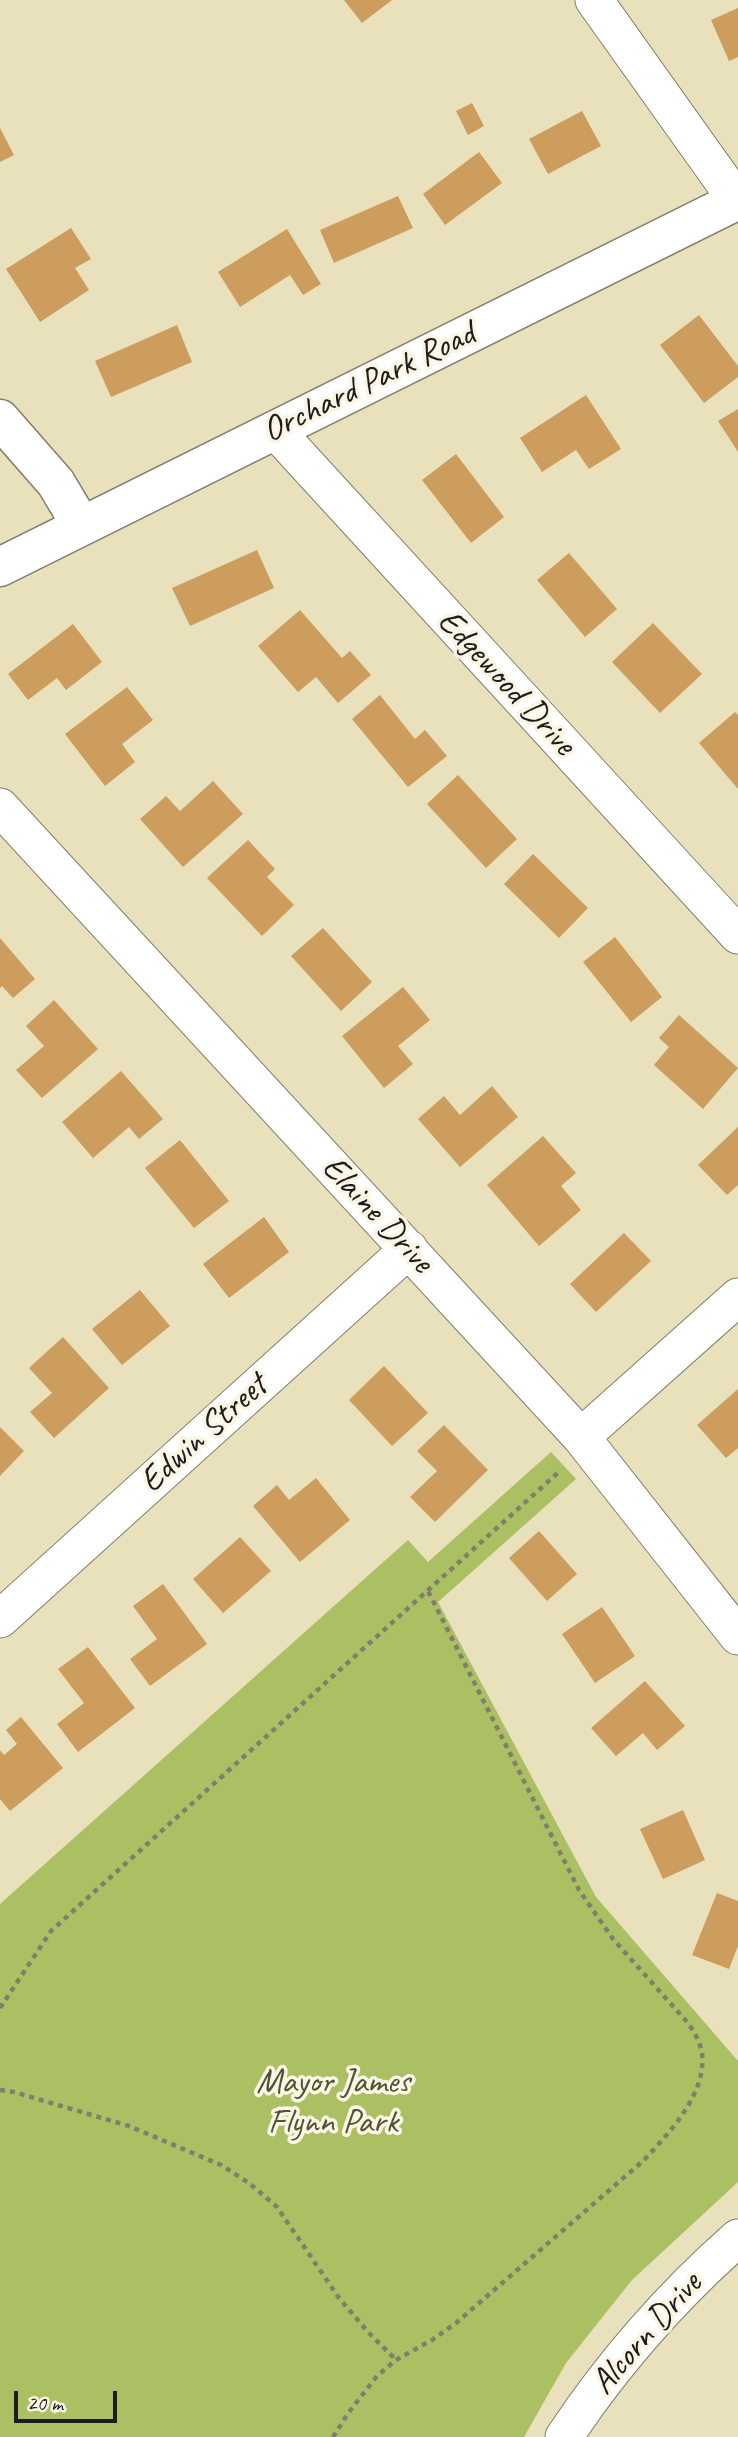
<!DOCTYPE html>
<html>
<head>
<meta charset="utf-8">
<style>
	body { margin:0 }
	#map { position:relative; width:738px; height:2437px; overflow:hidden; background:#e9e0bc; font-family:Caveat,sans-serif }
	canvas { display:block }
	.scale { position:absolute; left:14px; top:2391px; width:103px; height:32px; box-sizing:border-box; border:4px solid #1c1c1c; border-top:0; padding-left:9px; font-size:21px; line-height:24px; white-space:nowrap; color:#1c1c1c; -webkit-text-stroke:5px #fcf5e5; paint-order:stroke }
</style>
</head>
<body>
<div id="map">
<canvas width="738" height="2437"></canvas>
<div class="scale">20 m</div>
</div>
<script>
const g = document.querySelector('canvas').getContext('2d');
g.lineJoin = 'round';
function fillPath(path, color) { g.fillStyle = color; g.fill(path, 'evenodd'); }
function stroke(path, color, width, dash) { g.strokeStyle = color; g.lineWidth = width; g.lineCap = dash ? 'butt' : 'round'; g.setLineDash(dash || []); g.stroke(path); }
function label(font, color, halo, rows, align = 'center') {
  g.font = font + ' Caveat,sans-serif'; g.lineWidth = 7; g.setLineDash([]); g.textBaseline = 'middle'; g.strokeStyle = halo; g.fillStyle = color; for (const [text, x, y, turn = 0] of rows) {
    g.save(); g.translate(x, y); g.rotate((+turn || 0) * Math.PI / 180); g.textAlign = isNaN(turn) ? turn : align; if (halo) g.strokeText(text, 0, 0); g.fillText(text, 0, 0); g.restore();
  }
}
const green = new Path2D(`
	M551,1452L576,1479L438,1602L596,1897L738,2061V2182L632,2280L566,2363L524,2437H0V1904L408,1540L428,1562Z`);
const building = new Path2D(`
	M344,0H392L362,23Z
	M738,8V57L729,61L711,20Z
	M472,103L484,126L468,135L456,111Z
	M582,111L601,146L548,174L529,139Z
	M0,128L14,155L0,162Z
	M479,152L502,183L445,225L423,194Z
	M398,196L413,228L334,263L320,230Z
	M71,228L91,259L75,268L89,290L40,322L6,269Z
	M287,229L321,284L303,295L290,275L240,307L218,272Z
	M699,315L738,366V377L704,403L660,345Z
	M177,325L192,362L111,397L95,361Z
	M586,395L621,449L589,469L576,450L542,472L520,438Z
	M738,409V452L718,421Z
	M456,454L504,517L471,543L422,480Z
	M257,550L274,588L190,626L172,588Z
	M569,553L617,609L585,637L537,580Z
	M300,610L342,658L350,651L371,675L338,703L316,677L298,692L258,646Z
	M653,623L702,674L660,713L612,662Z
	M73,624L102,662L66,690L57,678L28,700L8,674Z
	M127,687L153,720L122,744L135,762L105,786L65,734Z
	M380,695L415,739L425,730L447,756L408,787L352,719Z
	M735,712L738,715V789L699,743Z
	M458,775L517,839L486,868L427,804Z
	M213,781L243,814L183,867L140,819L166,796L180,811Z
	M248,840L275,869L267,877L294,905L262,936L207,878Z
	M533,854L588,908L559,938L504,884Z
	M323,928L372,982L341,1011L291,956Z
	M615,937L662,997L631,1022L583,962Z
	M0,938L35,979L13,998L2,986L0,988Z
	M403,987L430,1020L398,1046L413,1064L384,1088L342,1036Z
	M54,1000L98,1049L42,1098L16,1070L44,1046L26,1026Z
	M679,1015L738,1068L703,1109L654,1065L669,1047L659,1038Z
	M121,1071L163,1119L139,1139L129,1127L93,1158L62,1122Z
	M492,1086L518,1117L460,1167L418,1119L444,1096L460,1115Z
	M738,1127V1185L727,1195L698,1165Z
	M543,1136L576,1173L561,1186L581,1210L539,1246L487,1185Z
	M180,1140L229,1201L194,1228L145,1168Z
	M264,1217L289,1252L229,1298L203,1264Z
	M624,1233L651,1261L596,1312L570,1284Z
	M140,1290L170,1326L122,1365L92,1329Z
	M63,1337L109,1388L54,1438L30,1412L52,1393L29,1368Z
	M384,1366L428,1413L392,1446L349,1400Z
	M738,1389V1448L726,1458L697,1425Z
	M444,1425L488,1470L435,1522L410,1497L437,1471L417,1451Z
	M0,1427L24,1451L0,1476Z
	M316,1478L350,1520L300,1562L253,1506L277,1485L289,1500Z
	M539,1531L577,1574L547,1601L509,1558Z
	M240,1537L271,1571L223,1613L193,1579Z
	M163,1584L207,1644L150,1686L130,1659L157,1639L133,1606Z
	M602,1607L635,1656L595,1683L562,1634Z
	M88,1647L135,1708L78,1752L57,1724L84,1703L58,1669Z
	M645,1681L685,1726L657,1750L643,1733L616,1756L591,1728Z
	M21,1717L63,1768L10,1811L0,1799V1750L4,1755L17,1744L6,1730Z
	M683,1810L705,1860L663,1879L640,1829Z
	M717,1893L738,1901V1946L729,1969L692,1955Z`);
const path = new Path2D(`
	M0,2008L51,1931L561,1470
	M0,2090L14,2092L129,2126L221,2165L249,2183L277,2207L339,2298L368,2332L396,2360
	M333,2437L349,2412L377,2376L396,2360L432,2340L456,2323L643,2161C669,2133 707,2094 702,2053C700,2041 694,2032 688,2023L613,1939L579,1890L427,1589`);
const minor = new Path2D(`
	M594,0L738,202
	M275,430L738,935
	M0,807L581,1437L738,1636
	M581,1437L738,1297
	M0,1619L409,1249
	M564,2437C614,2362 671,2297 738,2238`);
const tertiary = new Path2D(`
	M0,419L56,483L81,525
	M0,567L738,200`);
const streetNames = [
	["Orchard Park Road",369,383,-26],
	["Edgewood Drive",506,683,47],
	["Elaine Drive",377,1215,47],
	["Edwin Street",204,1434,-42],
	["Alcorn Drive",647,2334,-49]
];
const parkNames = [
	["Mayor James",333,2083],
	["Flynn Park",333,2123]
];
fillPath(green, '#abbf63');
fillPath(building, '#cc9d5c');
stroke(minor, '#827e6c', 39);
stroke(tertiary, '#827e6c', 41);
stroke(path, '#827e6c', 4.5, [5, 5]);
stroke(minor, '#fff', 37);
stroke(tertiary, '#fff', 38);
label('35px', '#1c1c1c', '#fcf5e5', streetNames);
label('35px', '#4e5535', '#fcf5e5', parkNames);
</script>
</body>
</html>
